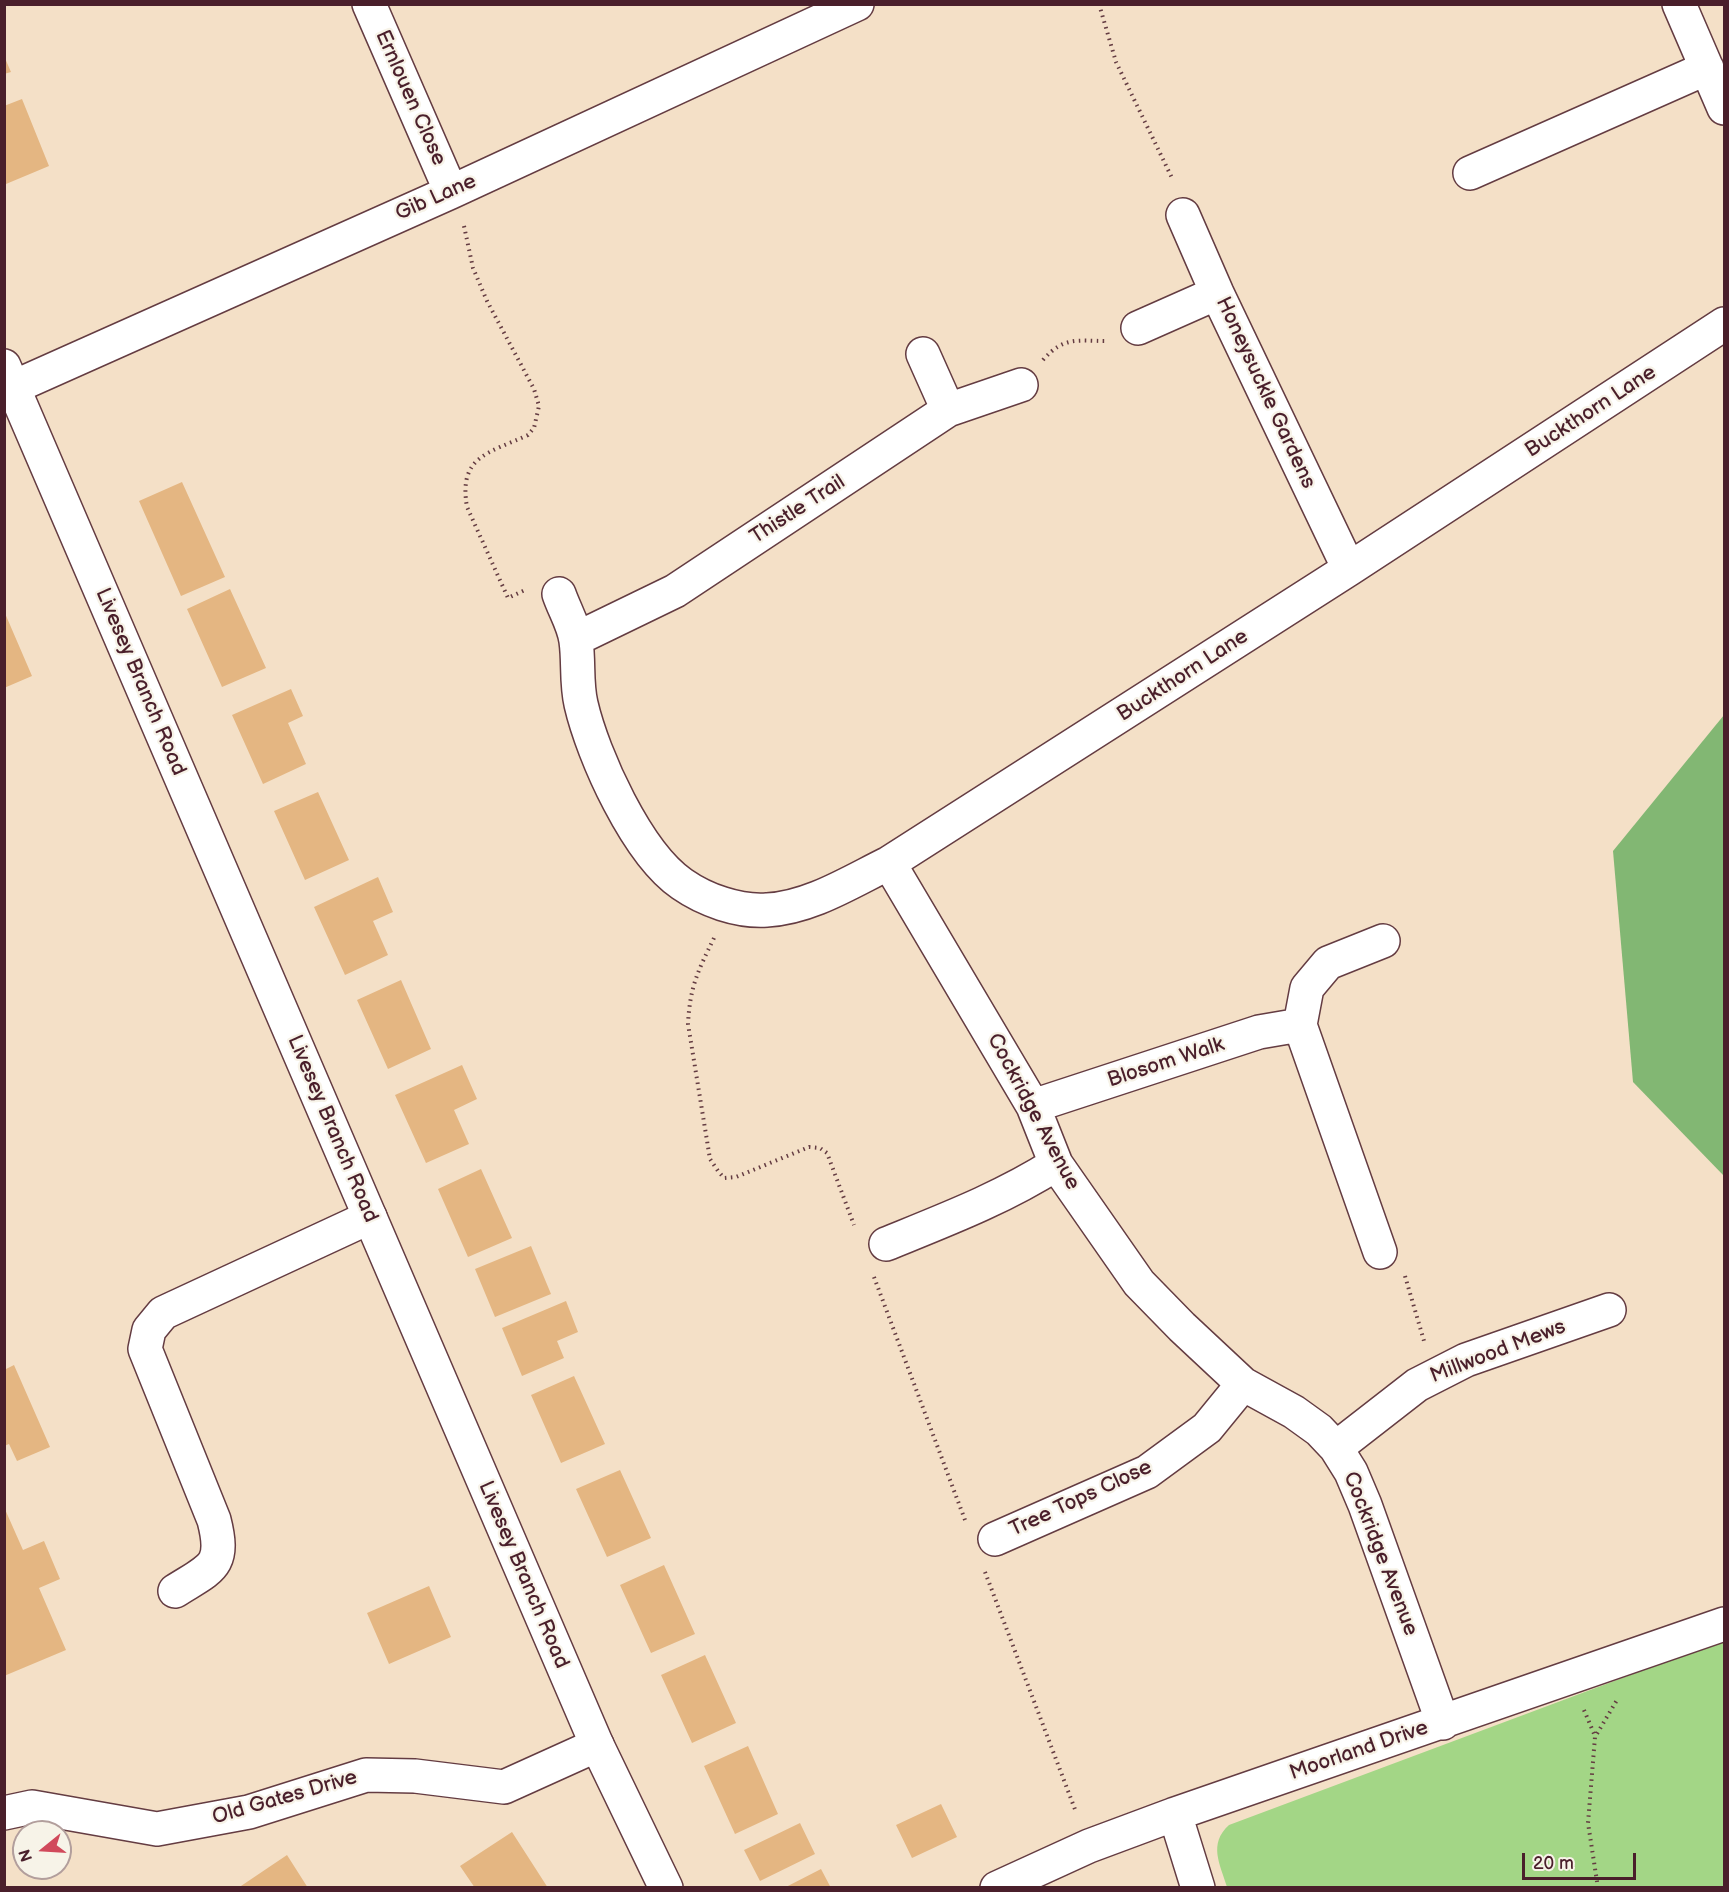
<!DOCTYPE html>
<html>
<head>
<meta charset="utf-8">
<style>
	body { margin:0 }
	#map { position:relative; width:1729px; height:1892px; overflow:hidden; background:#f4e0c7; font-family:"Balsamiq Sans",sans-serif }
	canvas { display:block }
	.frame { position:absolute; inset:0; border:6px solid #4a1f2b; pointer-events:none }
	.north { position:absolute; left:12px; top:1820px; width:60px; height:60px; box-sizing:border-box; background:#f7f3e8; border:2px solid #b29e9c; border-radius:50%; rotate:252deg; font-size:16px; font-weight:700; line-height:24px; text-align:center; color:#4a1f2b }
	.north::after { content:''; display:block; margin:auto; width:21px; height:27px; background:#d1495b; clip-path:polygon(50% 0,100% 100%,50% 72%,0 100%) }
	.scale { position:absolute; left:1522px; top:1853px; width:114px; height:27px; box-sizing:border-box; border:3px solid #4a1f2b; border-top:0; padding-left:8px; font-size:18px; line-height:21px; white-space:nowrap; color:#4a1f2b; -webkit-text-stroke:4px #f7f3e8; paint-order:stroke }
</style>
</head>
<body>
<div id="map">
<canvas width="1729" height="1892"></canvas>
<div class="frame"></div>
<div class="north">N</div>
<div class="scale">20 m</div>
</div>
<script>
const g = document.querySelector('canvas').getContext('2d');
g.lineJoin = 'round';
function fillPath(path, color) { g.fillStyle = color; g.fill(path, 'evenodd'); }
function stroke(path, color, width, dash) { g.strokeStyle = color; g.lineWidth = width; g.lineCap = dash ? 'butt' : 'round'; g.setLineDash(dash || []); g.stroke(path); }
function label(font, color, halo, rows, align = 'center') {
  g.font = font + ' "Balsamiq Sans",sans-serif'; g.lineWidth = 4.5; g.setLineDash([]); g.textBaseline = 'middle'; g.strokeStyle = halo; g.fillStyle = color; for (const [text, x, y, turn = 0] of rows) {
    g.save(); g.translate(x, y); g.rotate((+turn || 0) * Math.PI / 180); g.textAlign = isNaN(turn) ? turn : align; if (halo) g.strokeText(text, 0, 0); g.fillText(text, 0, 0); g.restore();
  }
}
const green = new Path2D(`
	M1724,1640V1887H1227C1220,1864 1208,1844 1229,1825Z`);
const forest = new Path2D(`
	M1724,715V1176L1633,1082L1613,851Z`);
const building = new Path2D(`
	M4,56L11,72L4,74Z
	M22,99L49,166L6,184L4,180V106Z
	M182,482L225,577L181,596L139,501Z
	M230,589L266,668L222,687L187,609Z
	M4,611L32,676L4,688Z
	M291,689L303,716L288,723L306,764L263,784L232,715Z
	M318,792L349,860L305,880L274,811Z
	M378,877L393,912L373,921L388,955L345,975L314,907Z
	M401,980L431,1049L388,1069L357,1000Z
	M462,1065L477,1099L454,1110L469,1144L426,1163L395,1095Z
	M481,1169L512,1238L468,1257L438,1189Z
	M531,1246L551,1294L495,1317L475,1269Z
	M566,1301L578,1332L557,1341L564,1358L522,1376L502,1328Z
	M14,1365L50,1447L17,1461L9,1444L4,1446V1370Z
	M574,1376L605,1444L561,1463L531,1395Z
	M620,1470L651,1538L607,1557L576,1489Z
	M4,1507L23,1550L44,1541L60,1579L39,1588L66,1650L4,1676Z
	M664,1565L695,1634L651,1653L620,1585Z
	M429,1586L451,1637L389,1664L367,1613Z
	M705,1655L736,1723L692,1743L661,1675Z
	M748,1746L778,1814L735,1834L704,1766Z
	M941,1804L957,1837L912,1858L896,1825Z
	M800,1823L815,1854L760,1881L744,1850Z
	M512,1832L548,1888H475L460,1866Z
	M287,1855L308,1888H238Z
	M821,1869L831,1888H784Z`);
const path = new Path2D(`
	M1099,4L1116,62L1173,180
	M464,226L473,268L487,301L534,389L539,406L534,428L528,435C489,453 458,456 467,507L508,598L525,590
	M1043,360C1064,336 1077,341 1107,341
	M714,938C698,971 690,986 688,1024L710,1159L718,1171L724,1178L736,1177L809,1147L820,1148L827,1153L854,1225
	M1405,1276L1424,1341
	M874,1277L965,1520
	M985,1572L1076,1812
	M1584,1710L1595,1736
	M1598,1888L1588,1823L1595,1737L1617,1700`);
const minor = new Path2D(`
	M369,4L451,192
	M1679,4L1724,108
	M1470,173L1707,68
	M1183,215L1217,293L1349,569
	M1138,328L1217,293
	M923,354L948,410
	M14,387L451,192L857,4
	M559,594C564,609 574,625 576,641C579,662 576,683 581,704C593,756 637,853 682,884C705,900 738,912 767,910C810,908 852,881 889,863L1349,569L1724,324
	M576,639L675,591L948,410L1021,385
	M889,863L1033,1106L1056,1164L1139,1283L1182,1327L1243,1384L1294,1412L1319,1430L1336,1448L1351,1472L1365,1505L1443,1723
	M1033,1106L1259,1032L1300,1025
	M886,1244C945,1220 1003,1198 1056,1164
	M1380,1252L1300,1025L1307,988L1328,963L1383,941
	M1336,1448L1417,1385L1466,1360L1609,1310
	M995,1539L1147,1472L1207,1428L1243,1384
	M175,1591C211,1568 226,1567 214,1520L145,1349L149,1330L163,1313L370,1217
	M4,1813L32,1807L157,1829L249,1812L366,1775L415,1776L504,1787L597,1745
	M1175,1814L1198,1888
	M997,1888L1089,1846L1175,1814L1724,1624`);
const major = new Path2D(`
	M4,366L597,1745L666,1888`);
const streetNames = [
	["Ernlouen Close",410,98,66],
	["Gib Lane",436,198,-24],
	["Honeysuckle Gardens",1265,393,65],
	["Buckthorn Lane",1591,412,-33],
	["Thistle Trail",798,510,-33],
	["Buckthorn Lane",1183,676,-33],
	["Livesey Branch Road",140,682,67],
	["Blosom Walk",1166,1063,-18],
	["Cockridge Avenue",1033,1112,62],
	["Livesey Branch Road",332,1129,67],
	["Millwood Mews",1498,1352,-21],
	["Tree Tops Close",1081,1499,-25],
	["Cockridge Avenue",1380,1554,69],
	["Livesey Branch Road",523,1575,67],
	["Moorland Drive",1359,1751,-19],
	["Old Gates Drive",285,1798,-16]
];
fillPath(green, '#a3d686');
fillPath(forest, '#82b773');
fillPath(building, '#e4b682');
stroke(minor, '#643c42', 36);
stroke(major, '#643c42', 36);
stroke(path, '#643c42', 4, [1.5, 4.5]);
stroke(minor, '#fff', 33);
stroke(major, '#fff', 33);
label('21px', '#4a1f2b', '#f7f3e8', streetNames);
</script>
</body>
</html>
